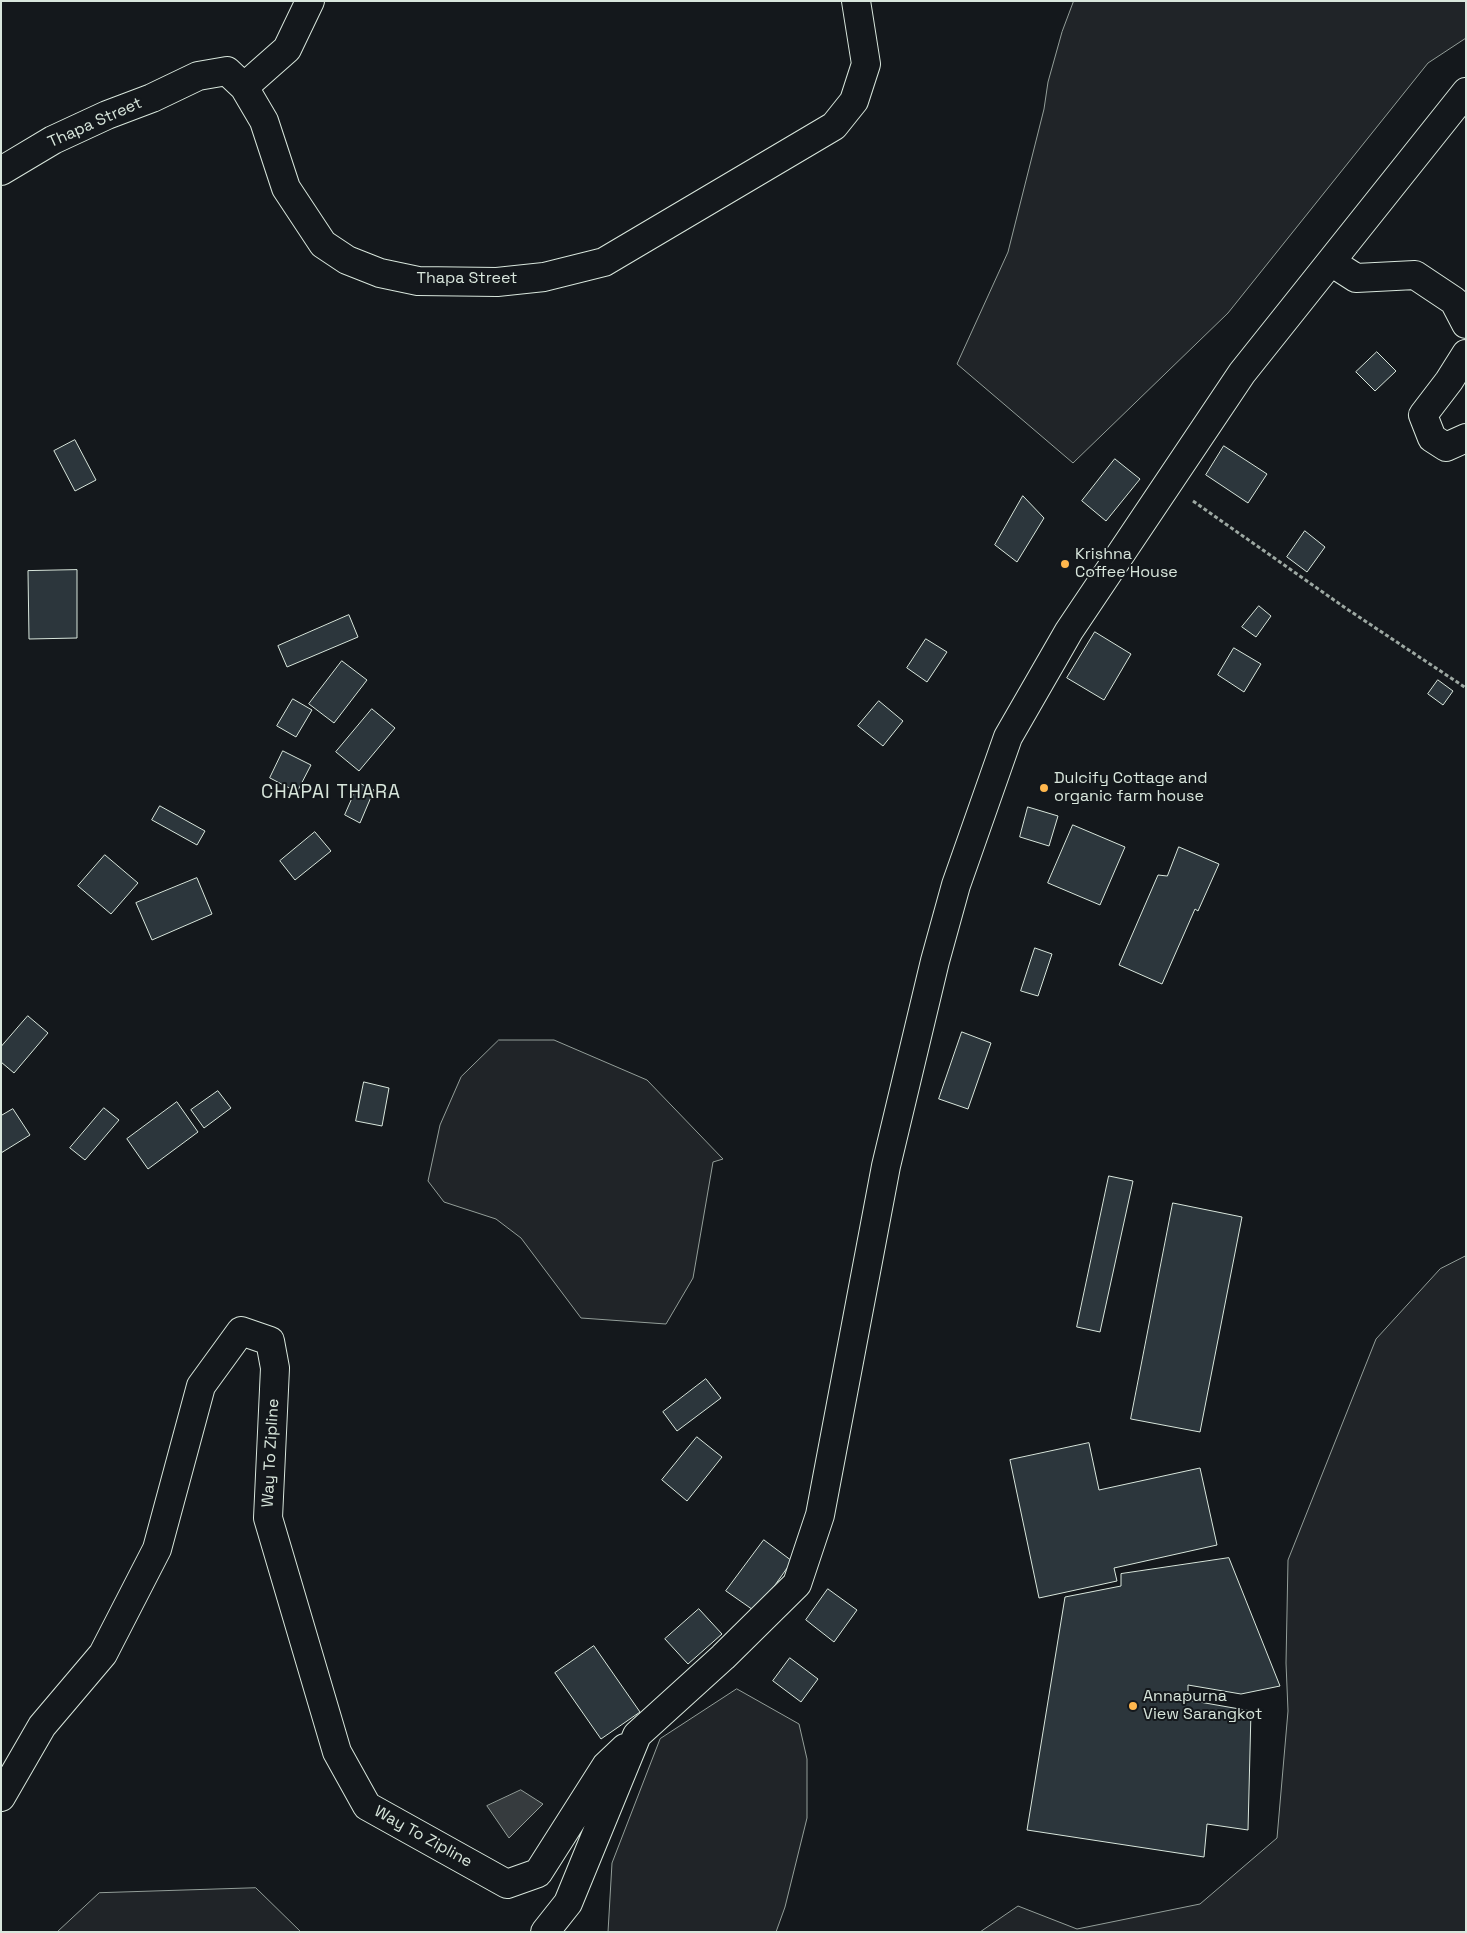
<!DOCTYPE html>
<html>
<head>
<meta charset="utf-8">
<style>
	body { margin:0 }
	#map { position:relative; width:1467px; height:1933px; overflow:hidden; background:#14181c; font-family:"Space Grotesk",sans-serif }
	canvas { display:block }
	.frame { position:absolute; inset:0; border:2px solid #d8e6dc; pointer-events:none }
</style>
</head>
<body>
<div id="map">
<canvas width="1467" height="1933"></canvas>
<div class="frame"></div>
</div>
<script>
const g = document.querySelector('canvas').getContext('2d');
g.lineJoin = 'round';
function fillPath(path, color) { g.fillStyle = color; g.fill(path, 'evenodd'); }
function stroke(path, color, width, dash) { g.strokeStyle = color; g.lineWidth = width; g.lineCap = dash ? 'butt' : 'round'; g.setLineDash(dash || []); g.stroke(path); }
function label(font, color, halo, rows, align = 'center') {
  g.font = font + ' "Space Grotesk",sans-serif'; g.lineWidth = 4; g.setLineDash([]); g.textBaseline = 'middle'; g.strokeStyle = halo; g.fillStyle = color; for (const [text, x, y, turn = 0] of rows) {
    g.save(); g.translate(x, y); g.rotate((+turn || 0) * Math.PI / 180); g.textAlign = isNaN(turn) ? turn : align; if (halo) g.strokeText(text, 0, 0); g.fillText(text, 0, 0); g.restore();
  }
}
const green = new Path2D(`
	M1074,1H1466V38L1428,63L1228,313L1073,463L957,364L1008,252L1044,109L1048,82L1062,32Z
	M499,1040H554L647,1080L723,1159L713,1162L693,1278L666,1324L581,1318L521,1238L496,1219L444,1202L428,1181L440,1125L461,1077Z
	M1466,1256V1932H980L1018,1906L1077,1929L1200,1904L1277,1838L1288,1711L1286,1663L1288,1560L1376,1339L1440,1269Z
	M737,1689L799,1724L807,1759V1818L785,1907L776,1932H608L612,1863L660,1739Z
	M256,1888L301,1932H57L99,1893Z`);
const water = new Path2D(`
	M521,1790L543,1804L509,1838L487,1806Z`);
const building = new Path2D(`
	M1377,352L1396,371L1375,391L1356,372Z
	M75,440L96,480L75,491L54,451Z
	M1224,446L1267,474L1248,503L1206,475Z
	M1115,459L1140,479L1106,521L1082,501Z
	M1023,496L1044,518L1017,562L995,545Z
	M1305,531L1325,547L1307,572L1287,557Z
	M77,570V638L29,639L28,571Z
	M1259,606L1271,616L1256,637L1242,627Z
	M349,615L358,637L287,667L278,646Z
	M1095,632L1131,654L1104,700L1067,678Z
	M926,639L947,652L927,682L907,668Z
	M1234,648L1261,664L1244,692L1218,675Z
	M342,661L367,680L334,723L309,704Z
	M1438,680L1453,691L1443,705L1428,694Z
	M293,699L312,710L296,737L277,726Z
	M879,701L903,721L883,746L858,726Z
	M372,709L395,728L359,771L336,752Z
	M283,751L311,765L297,792L270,778Z
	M359,783L374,790L360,823L345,815Z
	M160,806L205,831L197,845L152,820Z
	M1028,807L1058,816L1049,846L1020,837Z
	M1073,825L1125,847L1100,905L1048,883Z
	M315,832L331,851L295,880L280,861Z
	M1179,847L1219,864L1198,911L1195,909L1162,984L1119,965L1158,875L1167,876Z
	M105,855L138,883L111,914L78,886Z
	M197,878L212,914L152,940L136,903Z
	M1035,948L1052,954L1038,996L1021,991Z
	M28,1016L48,1033L14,1073L1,1062V1047Z
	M962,1032L991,1043L968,1109L939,1099Z
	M364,1082L389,1088L382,1126L356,1121Z
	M218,1091L231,1108L204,1128L191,1110Z
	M177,1102L198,1132L148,1169L127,1139Z
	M104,1108L119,1120L85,1160L70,1148Z
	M13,1109L30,1135L1,1153V1116Z
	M1109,1176L1133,1181L1100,1332L1077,1327Z
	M1173,1203L1242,1217L1200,1432L1131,1419Z
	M706,1379L721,1398L677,1431L663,1412Z
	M697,1437L722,1457L687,1501L662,1480Z
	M1089,1443L1099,1490L1200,1468L1217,1545L1114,1568L1117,1581L1039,1598L1010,1460Z
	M764,1540L792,1561L756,1612L726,1591Z
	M1229,1558L1280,1686L1241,1694L1188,1685V1700L1251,1711L1248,1830L1207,1824L1204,1857L1027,1830L1065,1597L1121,1586V1574Z
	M828,1589L857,1610L834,1642L806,1620Z
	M699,1609L722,1634L688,1664L665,1639Z
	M594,1646L640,1712L601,1739L555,1673Z
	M790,1658L818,1679L801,1702L773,1681Z`);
const path = new Path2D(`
	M1193,501L1344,607L1466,688`);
const minor = new Path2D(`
	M244,87L287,49L310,1
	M1,171L53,140L107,115L152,98L198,76L227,71L244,87L264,121L286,188L323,244L347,260L380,273L418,281L497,282L544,277L604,262L834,126L854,101L866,64L856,1
	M1331,262L1356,278L1415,275L1454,301L1466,324
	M1466,354L1449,381L1423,415L1432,438L1446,447L1466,438
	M1,1797L42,1726L103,1654L157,1549L201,1386L241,1331L270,1341L275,1368L268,1518L337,1752L367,1806L507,1884L538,1873L606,1766L625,1748
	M545,1932L568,1903L637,1735L723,1657L797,1584L820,1515L886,1166L935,961L956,885L1008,737L1069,631L1242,373L1466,92`);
const markers = [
	[1065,564,5,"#ffb74d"],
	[1044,788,5,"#ffb74d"],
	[1133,1706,5,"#ffb74d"]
];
const streetNames = [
	["Thapa Street",95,123,-24],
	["Thapa Street",467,279],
	["Way To Zipline",271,1453,-87],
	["Way To Zipline",423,1837,29]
];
const poiNames = [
	["Krishna",1075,555],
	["Coffee House",1075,573],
	["Dulcify Cottage and",1054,779],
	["organic farm house",1054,797],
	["Annapurna",1143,1697],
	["View Sarangkot",1143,1715]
];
const quarterNames = [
	["CHAPAI THARA",331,793]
];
fillPath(green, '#202428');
stroke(green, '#939e99', 1);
fillPath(water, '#363b3e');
stroke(water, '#939e99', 1);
fillPath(building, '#2c363c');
stroke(building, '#d8e6dc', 1);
stroke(minor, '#d8e6dc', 30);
stroke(path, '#9da8a2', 3, [4, 2.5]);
stroke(minor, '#14181c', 28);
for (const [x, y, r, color] of markers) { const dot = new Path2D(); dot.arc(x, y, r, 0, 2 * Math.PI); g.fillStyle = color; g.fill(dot); stroke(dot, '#14181c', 2); }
label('16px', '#d8e6dc', '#14181c', streetNames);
label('16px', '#d8e6dc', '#14181c', poiNames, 'left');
g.letterSpacing = '1px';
label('19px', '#d8e6dc', '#14181c', quarterNames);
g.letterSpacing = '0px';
</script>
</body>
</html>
